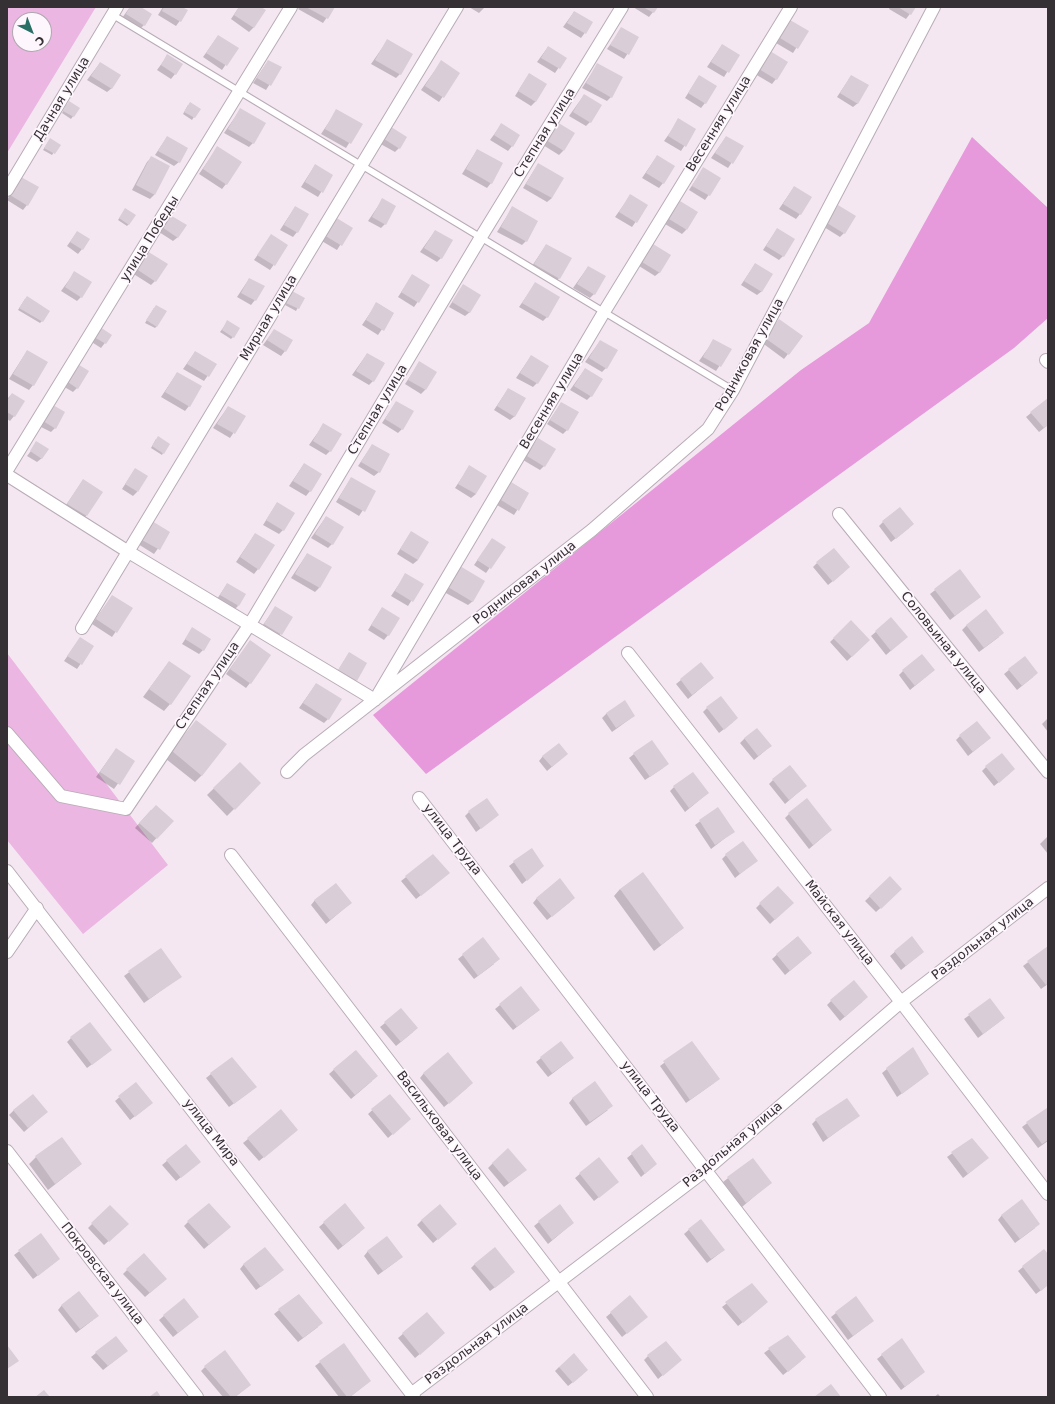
<!DOCTYPE html>
<html>
<head>
<meta charset="utf-8">
<style>
	body { margin:0 }
	#map { position:relative; width:1055px; height:1404px; overflow:hidden; background:#f4e7f2; font-family:"DejaVu Sans",sans-serif }
	canvas { display:block }
	.frame { position:absolute; inset:0; border:8px solid #353034; pointer-events:none }
	.north { position:absolute; left:12px; top:12px; width:40px; height:40px; box-sizing:border-box; background:#fef6fd; border:1px solid #aea7ad; border-radius:50%; rotate:138deg; font-size:11px; font-weight:700; line-height:16px; text-align:center; color:#353034 }
	.north::after { content:''; display:block; margin:auto; width:14px; height:18px; background:#296f65; clip-path:polygon(50% 0,100% 100%,50% 72%,0 100%) }
</style>
</head>
<body>
<div id="map">
<canvas width="1055" height="1404"></canvas>
<div class="frame"></div>
<div class="north">С</div>
</div>
<script>
const g = document.querySelector('canvas').getContext('2d');
g.lineJoin = 'round';
function fillPath(path, color) { g.fillStyle = color; g.fill(path, 'evenodd'); }
function stroke(path, color, width, dash) { g.strokeStyle = color; g.lineWidth = width; g.lineCap = dash ? 'butt' : 'round'; g.setLineDash(dash || []); g.stroke(path); }
function label(font, color, halo, rows, align = 'center') {
  g.font = font + ' "DejaVu Sans",sans-serif'; g.lineWidth = 3.5; g.setLineDash([]); g.textBaseline = 'middle'; g.strokeStyle = halo; g.fillStyle = color; for (const [text, x, y, turn = 0] of rows) {
    g.save(); g.translate(x, y); g.rotate((+turn || 0) * Math.PI / 180); g.textAlign = isNaN(turn) ? turn : align; if (halo) g.strokeText(text, 0, 0); g.fillText(text, 0, 0); g.restore();
  }
}
const green = new Path2D(`
	M7,7H96L7,153ZM20,20H44V44H20Z
	M7,653L168,865L83,934L7,840Z`);
const forest = new Path2D(`
	M972,137L1048,208V318L1014,348L426,774L373,715L801,370L869,323Z`);
const shadow = new Path2D(`
	M130,7H139L144,25L140,29L122,18Z
	M163,7H180L187,11L176,26L158,15Z
	M239,7H260L254,27L249,32L231,19Z
	M300,7H334L323,23L298,9Z
	M469,7H485L479,13Z
	M633,7H657L649,17Z
	M890,7H915L906,19L889,9Z
	M574,12L592,23L581,38L563,27Z
	M791,22L807,31L793,53L776,43Z
	M622,28L638,38L624,59L607,49Z
	M218,36L237,48L222,70L203,57Z
	M387,41L400,74L396,78L371,64Z
	M722,45L738,55L724,77L707,67Z
	M548,47L565,58L555,73L537,62Z
	M168,55L175,74L171,79L157,70Z
	M766,57L776,79L772,84L755,74Z
	M268,61L280,68L266,90L253,83Z
	M441,62L459,73L439,102L421,90Z
	M100,63L112,88L107,92L87,80Z
	M598,64L611,97L607,101L582,88Z
	M529,74L536,101L531,106L515,96Z
	M699,76L705,103L701,108L685,98Z
	M851,76L858,103L853,107L837,97Z
	M584,95L590,122L586,126L569,116Z
	M67,104L79,108L71,119L62,113Z
	M188,105L199,109L192,120L183,114Z
	M240,110L253,143L249,147L224,133Z
	M337,110L361,124L346,148L321,134Z
	M679,120L695,129L681,151L664,141Z
	M557,124L563,151L559,155L543,145Z
	M501,125L512,146L508,151L490,140Z
	M384,131L399,148L395,152L377,142Z
	M167,137L179,162L174,166L155,155Z
	M726,137L742,147L728,168L711,158Z
	M50,139L59,145L52,155L43,150Z
	M217,148L226,184L222,189L199,174Z
	M477,150L491,183L487,188L462,174Z
	M657,156L663,183L659,188L642,178Z
	M151,158L154,195L150,199L132,190L147,162Z
	M538,164L552,198L547,202L523,188Z
	M315,165L332,175L318,197L301,187Z
	M703,169L720,179L705,200L689,190Z
	M17,183L27,205L23,210L7,200Z
	M794,187L800,214L796,219L779,209Z
	M630,196L647,206L632,227L615,217Z
	M383,199L385,224L381,228L368,221Z
	M680,202L686,230L682,234L665,224Z
	M838,206L844,233L840,237L824,227Z
	M295,207L297,232L293,237L280,230Z
	M512,208L526,241L522,245L497,232Z
	M125,210L129,224L127,226L118,220Z
	M170,216L178,237L173,241L159,232Z
	M330,223L351,228L337,250L320,240Z
	M777,229L783,256L779,260L763,250Z
	M435,231L441,258L437,262L420,252Z
	M77,232L82,249L78,254L67,246Z
	M271,236L287,246L270,270L254,260Z
	M546,245L559,278L555,283L530,269Z
	M653,245L660,272L655,276L639,266Z
	M147,252L155,281L151,285L132,273Z
	M755,264L762,291L757,295L741,285Z
	M588,267L594,294L590,298L573,288Z
	M75,272L81,297L77,301L61,291Z
	M412,276L429,286L414,307L398,297Z
	M249,279L255,300L251,305L237,297Z
	M535,284L547,317L543,321L519,307Z
	M463,285L470,312L465,316L449,307Z
	M290,294L303,298L296,311L285,305Z
	M25,299L42,321L40,323L18,310Z
	M377,303L393,313L378,335L362,325Z
	M154,308L157,326L155,328L145,323Z
	M779,320L801,337L784,359L761,342Z
	M226,324L233,337L231,339L220,332Z
	M100,328L111,335L101,348L90,341Z
	M274,330L285,351L281,356L263,345Z
	M714,340L730,350L716,371L699,361Z
	M600,341L606,368L602,372L585,362Z
	M27,351L33,385L29,390L9,379Z
	M195,352L216,364L204,381L183,369Z
	M367,354L373,381L369,385L352,375Z
	M531,356L537,383L533,387L516,378Z
	M419,363L425,390L421,394L405,384Z
	M72,368L77,388L73,392L61,385Z
	M585,369L591,396L587,400L570,390Z
	M177,373L189,406L185,411L161,397Z
	M508,389L515,416L510,420L494,410Z
	M12,394L14,416L10,421L7,419V399Z
	M1048,399V425L1039,432L1026,417Z
	M396,402L402,429L398,433L382,423Z
	M561,403L567,430L563,434L547,424Z
	M228,407L244,417L230,438L213,428Z
	M48,410L55,428L51,432L39,426Z
	M324,424L330,451L326,455L309,445Z
	M156,439L163,453L162,455L151,448Z
	M538,439L544,466L540,470L523,460Z
	M37,443L42,458L37,462L27,456Z
	M372,445L379,472L374,476L358,466Z
	M304,464L310,491L306,496L289,486Z
	M469,467L476,494L471,498L455,488Z
	M135,469L137,492L133,496L122,489Z
	M351,478L375,492L359,516L336,502Z
	M83,480L86,516L82,520L64,508Z
	M512,483L528,493L514,515L497,505Z
	M277,503L283,530L279,534L263,525Z
	M326,517L332,544L328,548L311,538Z
	M883,522L909,528L891,542L879,526Z
	M148,527L169,533L154,554L138,544Z
	M411,532L418,560L413,564L397,554Z
	M255,534L258,569L254,574L236,562Z
	M492,539L504,547L486,573L474,565Z
	M307,554L319,588L315,592L291,578Z
	M817,563L844,572L828,585L813,567Z
	M460,568L473,601L468,605L444,592Z
	M960,571L979,597L950,620L930,594Z
	M406,574L422,584L408,606L391,596Z
	M227,584L238,606L234,610L217,599Z
	M112,596L132,608L112,637L92,624Z
	M275,608L292,618L277,639L260,629Z
	M382,608L388,635L384,640L368,630Z
	M891,619L902,641L886,655L871,636Z
	M851,622L869,640L847,661L830,642Z
	M967,625L999,637L979,652L962,630Z
	M192,629L203,650L199,654L182,644Z
	M80,638L93,646L77,669L64,661Z
	M250,641V683L246,688L226,674Z
	M349,653L356,680L351,685L335,675Z
	M1025,657L1033,677L1017,690L1004,674Z
	M169,662L170,704L164,711L143,697Z
	M701,664L713,678L688,699L676,684Z
	M934,670L910,690L899,675L903,671Z
	M316,684L328,719L324,723L299,708Z
	M707,708L733,722L719,733L703,712Z
	M607,713L634,716L612,732L602,718Z
	M1048,718V732L1042,724Z
	M190,728L202,775L195,782L166,759Z
	M960,736L985,742L968,756L956,740Z
	M745,738L766,750L754,760L740,743Z
	M116,749L134,761L114,789L96,777Z
	M567,754L547,771L539,761L543,756Z
	M634,754L663,768L645,780L629,758Z
	M240,763L260,783L227,816L207,795Z
	M986,767L1010,773L994,786L982,771Z
	M773,780L801,790L785,804L769,784Z
	M674,787L708,793L685,812L670,791Z
	M718,808L733,832L711,849L695,825Z
	M151,810L172,821L152,843L135,828Z
	M469,812L498,815L476,832L465,816Z
	M789,814L831,830L809,849L785,818Z
	M1048,836V854L1040,844Z
	M531,849L539,870L522,884L509,866Z
	M726,855L756,861L735,878L722,859Z
	M433,856L449,873L416,899L401,881Z
	M890,877L901,889L876,912L865,901Z
	M620,889L683,928L654,951L614,896Z
	M537,898L570,902L547,920L533,903Z
	M315,900L346,907L326,924L311,905Z
	M760,904L788,907L770,924L756,908Z
	M797,937L806,957L785,975L772,959Z
	M911,938L918,956L901,970L890,956Z
	M483,939L494,964L474,979L458,959Z
	M1048,947V984L1041,989L1023,966Z
	M160,949L180,977L144,1003L124,976Z
	M521,988L539,1010L513,1030L495,1009Z
	M990,1000L999,1022L978,1038L964,1019Z
	M831,1001L862,1002L840,1021L827,1005Z
	M385,1023L413,1032L396,1046L380,1027Z
	M71,1038L106,1054L87,1068L67,1042Z
	M561,1042L573,1058L548,1077L536,1062Z
	M692,1042L714,1083L686,1103L660,1066Z
	M913,1048L923,1078L897,1097L882,1073Z
	M355,1051L372,1081L351,1099L329,1074Z
	M424,1073L467,1088L444,1107L420,1078Z
	M211,1074L251,1091L229,1107L206,1078Z
	M136,1083L147,1107L130,1120L115,1101Z
	M389,1095L405,1123L388,1138L368,1114Z
	M573,1098L608,1110L586,1126L569,1103Z
	M1046,1109L1048,1111V1141L1038,1148L1022,1127Z
	M14,1110L42,1116L24,1132L9,1115Z
	M858,1116L823,1142L812,1124L816,1120Z
	M292,1134L259,1161L243,1143L248,1139Z
	M972,1139L983,1162L963,1178L947,1157Z
	M186,1145L195,1166L176,1181L162,1165Z
	M642,1146L651,1168L641,1177L627,1158Z
	M36,1157L81,1164L48,1190L29,1164Z
	M599,1158L613,1186L594,1201L575,1178Z
	M753,1159L770,1183L742,1207L723,1182Z
	M493,1163L521,1174L504,1187L488,1168Z
	M345,1205L360,1232L338,1250L319,1227Z
	M560,1205L573,1223L548,1244L534,1226Z
	M1002,1215L1035,1228L1015,1243L998,1220Z
	M422,1220L451,1228L433,1243L417,1225Z
	M700,1220L724,1250L707,1263L684,1234Z
	M188,1222L225,1231L204,1249L184,1226Z
	M92,1224L123,1228L104,1245L88,1228Z
	M41,1235L54,1263L33,1279L14,1255Z
	M368,1251L397,1261L378,1275L364,1256Z
	M1048,1255V1285L1036,1294L1018,1271L1023,1267Z
	M244,1264L278,1274L256,1290L240,1269Z
	M475,1264L510,1276L490,1291L471,1268Z
	M127,1270L161,1283L145,1297L123,1274Z
	M752,1284L762,1306L738,1326L722,1307Z
	M298,1295L318,1327L298,1342L274,1314Z
	M630,1297L642,1321L622,1337L606,1317Z
	M856,1297L873,1321L848,1340L831,1317Z
	M184,1299L193,1321L173,1337L159,1320Z
	M62,1305L93,1320L76,1333L58,1310Z
	M427,1314L439,1338L415,1358L398,1338Z
	M787,1336L801,1361L783,1375L764,1353Z
	M116,1337L127,1351L103,1370L91,1357Z
	M344,1344L370,1381L350,1397H339L315,1366Z
	M882,1355L924,1372L901,1390L877,1359Z
	M648,1356L676,1364L658,1379L644,1360Z
	M205,1367L250,1385L235,1397H223L201,1371Z
	M559,1367L583,1374L568,1386L555,1371Z
	M938,1394L941,1397H934Z`);
const building = new Path2D(`
	M130,7H141L152,14L145,26L126,14Z
	M164,7H182L188,10L181,22L162,11Z
	M239,7H261L266,10L254,28L234,15Z
	M306,7H335L328,19Z
	M643,7H658L654,13Z
	M898,7H916L911,15Z
	M574,11L593,22L586,34L567,23Z
	M790,20L809,31L798,49L780,38Z
	M621,27L639,37L629,55L610,45Z
	M218,35L239,48L227,66L206,53Z
	M387,39L413,54L401,75L375,60Z
	M722,44L740,55L729,73L711,62Z
	M548,46L567,58L560,69L541,58Z
	M770,51L788,62L777,80L759,69Z
	M167,54L183,64L176,75L161,65Z
	M268,60L282,67L271,86L257,78Z
	M441,60L460,73L444,98L425,86Z
	M100,62L121,75L112,89L91,76Z
	M597,63L623,77L612,98L586,83Z
	M529,73L547,84L536,102L518,91Z
	M699,75L717,86L706,104L688,93Z
	M851,75L869,85L858,104L840,93Z
	M584,94L602,105L591,123L573,112Z
	M69,101L80,108L74,117L63,111Z
	M190,102L201,109L195,118L184,112Z
	M240,108L266,123L254,144L228,129Z
	M336,109L363,124L351,144L325,129Z
	M678,118L696,129L686,147L668,136Z
	M557,122L575,133L564,151L546,140Z
	M501,123L520,135L513,147L494,135Z
	M388,125L407,137L400,149L381,137Z
	M167,136L188,148L180,163L158,151Z
	M726,136L744,146L733,164L715,153Z
	M50,138L61,145L55,154L44,148Z
	M217,146L242,162L227,185L203,169Z
	M477,149L503,163L492,184L466,169Z
	M657,155L675,166L664,184L646,173Z
	M151,156L170,166L155,195L136,185Z
	M538,163L564,178L552,198L526,184Z
	M315,164L333,175L323,193L305,182Z
	M703,167L721,178L710,196L692,186Z
	M21,177L39,187L28,206L10,195Z
	M794,186L812,197L801,215L783,204Z
	M630,194L648,205L637,223L619,212Z
	M382,198L396,206L386,225L372,217Z
	M680,201L698,212L687,230L669,219Z
	M838,205L856,216L845,234L827,223Z
	M295,206L309,214L298,233L284,225Z
	M512,206L538,221L527,242L501,227Z
	M125,208L136,215L129,225L119,218Z
	M170,215L187,225L178,238L162,227Z
	M335,217L353,228L342,246L324,235Z
	M777,228L795,239L784,257L766,246Z
	M435,230L453,240L442,259L424,248Z
	M77,231L90,239L83,250L70,242Z
	M271,234L288,245L275,266L257,255Z
	M546,244L572,258L560,279L534,264Z
	M653,244L671,255L660,273L642,262Z
	M147,251L168,264L156,282L135,268Z
	M755,263L773,274L762,292L744,281Z
	M588,266L606,276L595,295L577,284Z
	M74,271L92,282L82,298L65,287Z
	M412,274L430,285L419,303L401,292Z
	M249,278L265,286L256,301L241,293Z
	M535,282L560,297L548,318L522,303Z
	M463,284L481,295L470,313L452,302Z
	M292,291L305,298L299,309L286,303Z
	M27,296L50,311L43,322L19,308Z
	M376,302L394,313L384,331L366,320Z
	M156,305L167,311L157,327L146,320Z
	M779,319L803,336L789,355L765,338Z
	M227,320L240,328L234,338L222,330Z
	M100,327L112,335L106,344L94,337Z
	M274,329L293,340L286,352L267,340Z
	M713,339L732,349L721,367L703,357Z
	M600,340L618,350L607,369L589,358Z
	M27,350L48,362L34,386L13,374Z
	M195,351L217,364L209,377L187,364Z
	M367,353L385,363L374,382L356,371Z
	M531,355L549,366L538,384L520,373Z
	M419,361L437,372L426,390L408,380Z
	M76,363L89,371L78,389L65,380Z
	M585,368L603,379L592,397L574,386Z
	M177,372L202,386L190,407L165,392Z
	M508,388L526,398L515,417L497,406Z
	M12,393L25,401L15,417L7,412V401Z
	M1048,398V425L1044,428L1030,412Z
	M396,401L414,411L403,430L385,419Z
	M561,402L579,412L568,431L550,420Z
	M53,405L65,412L56,429L43,421Z
	M228,406L246,416L235,434L217,424Z
	M323,423L342,434L331,452L313,441Z
	M158,436L170,444L164,454L152,446Z
	M538,438L556,449L545,467L527,456Z
	M36,441L49,449L42,459L30,451Z
	M372,444L390,454L380,473L361,462Z
	M304,463L322,474L311,492L293,481Z
	M469,465L487,476L476,494L458,484Z
	M135,468L148,476L138,492L125,484Z
	M351,477L376,491L365,512L339,498Z
	M83,479L103,492L87,516L67,504Z
	M511,482L529,493L519,511L501,500Z
	M277,502L295,513L284,531L266,520Z
	M900,507L914,524L896,539L882,521Z
	M326,516L344,527L333,545L315,534Z
	M152,521L170,532L160,550L142,540Z
	M411,531L429,542L418,560L400,549Z
	M255,533L275,545L259,570L240,557Z
	M492,538L506,547L491,569L477,560Z
	M834,548L850,567L833,582L816,562Z
	M307,553L332,567L320,588L295,574Z
	M460,566L485,581L473,602L448,587Z
	M960,569L981,597L955,616L934,589Z
	M405,573L424,584L413,602L395,591Z
	M227,583L246,594L239,606L220,595Z
	M112,595L133,608L117,633L96,619Z
	M275,606L293,617L282,635L264,624Z
	M382,607L400,618L389,636L371,625Z
	M986,609L1004,633L984,648L966,625Z
	M891,617L908,637L891,651L875,631Z
	M851,620L870,640L852,657L833,638Z
	M192,627L211,639L204,651L185,639Z
	M80,637L94,646L82,665L67,656Z
	M250,640L271,655L251,684L230,669Z
	M349,652L367,663L357,681L338,670Z
	M922,654L935,670L915,686L902,670Z
	M1025,656L1038,673L1022,686L1008,669Z
	M169,661L191,676L171,705L149,689Z
	M701,662L714,678L692,695L680,679Z
	M316,683L342,699L329,720L303,703Z
	M721,696L738,718L724,730L706,707Z
	M625,700L635,716L616,728L606,713Z
	M196,720L227,744L202,776L172,751Z
	M977,721L991,738L973,752L959,735Z
	M757,728L772,746L758,756L744,738Z
	M652,740L669,764L650,777L633,753Z
	M559,743L568,754L552,767L542,756Z
	M116,748L135,761L120,785L100,772Z
	M1002,753L1015,769L999,783L985,766Z
	M240,762L261,783L235,810L213,788Z
	M790,765L807,786L789,800L772,779Z
	M693,772L709,793L689,808L673,786Z
	M487,798L499,815L481,829L468,811Z
	M807,798L832,830L813,845L788,813Z
	M156,805L174,821L157,839L139,823Z
	M718,807L735,832L715,845L699,820Z
	M743,841L758,861L740,874L725,854Z
	M532,848L544,866L527,881L513,861Z
	M433,854L450,873L421,896L405,876Z
	M643,872L684,928L661,945L620,889Z
	M890,876L902,889L881,909L869,896Z
	M560,878L575,898L552,917L536,898Z
	M336,883L352,903L330,920L314,900Z
	M778,886L794,903L775,920L759,903Z
	M798,936L812,953L790,971L776,954Z
	M912,936L924,952L906,966L894,951Z
	M483,937L500,959L478,976L462,954Z
	M1048,946V984L1046,985L1027,961Z
	M161,948L182,977L149,999L128,971Z
	M854,980L868,997L845,1017L830,1000Z
	M521,986L540,1010L517,1027L499,1004Z
	M990,998L1005,1018L983,1034L968,1014Z
	M401,1008L418,1028L401,1042L384,1022Z
	M90,1022L112,1050L92,1065L70,1037Z
	M561,1041L574,1058L552,1073L540,1057Z
	M692,1041L720,1079L690,1100L663,1061Z
	M913,1047L929,1074L902,1094L886,1068Z
	M356,1050L378,1076L355,1095L333,1069Z
	M448,1052L473,1083L449,1104L423,1073Z
	M232,1057L257,1087L234,1104L210,1073Z
	M595,1081L613,1106L590,1122L572,1098Z
	M136,1082L153,1103L135,1117L118,1096Z
	M33,1094L48,1112L28,1128L13,1110Z
	M390,1094L411,1119L393,1135L371,1109Z
	M847,1098L860,1116L828,1138L815,1119Z
	M1047,1108L1048,1140L1042,1144L1026,1122Z
	M281,1109L298,1130L264,1158L247,1138Z
	M62,1137L82,1164L55,1184L35,1156Z
	M972,1138L989,1158L968,1174L951,1152Z
	M186,1144L201,1162L181,1178L166,1160Z
	M642,1144L657,1164L645,1174L631,1153Z
	M508,1148L527,1170L509,1183L492,1163Z
	M599,1157L619,1182L599,1198L579,1173Z
	M753,1158L772,1183L746,1203L727,1177Z
	M1022,1199L1040,1224L1020,1239L1001,1215Z
	M209,1203L231,1227L209,1245L187,1221Z
	M345,1203L365,1228L343,1246L323,1222Z
	M440,1204L457,1224L438,1240L421,1220Z
	M560,1204L574,1223L552,1240L538,1221Z
	M110,1205L129,1224L109,1242L91,1223Z
	M701,1219L725,1250L711,1259L688,1229Z
	M41,1233L60,1259L38,1276L18,1250Z
	M387,1236L403,1257L383,1271L367,1251Z
	M265,1247L284,1270L261,1287L243,1264Z
	M495,1247L515,1272L495,1288L474,1264Z
	M1044,1249L1048,1254V1285L1041,1291L1022,1266Z
	M144,1253L167,1279L150,1293L126,1269Z
	M752,1283L768,1302L743,1323L725,1302Z
	M79,1291L99,1316L80,1329L61,1305Z
	M299,1294L323,1323L303,1338L278,1309Z
	M630,1295L648,1317L627,1334L610,1312Z
	M856,1296L874,1321L853,1336L835,1312Z
	M184,1298L199,1317L178,1333L163,1315Z
	M427,1312L445,1333L420,1355L402,1333Z
	M788,1335L806,1357L788,1372L768,1348Z
	M116,1336L128,1351L108,1366L95,1352Z
	M902,1338L925,1372L905,1387L881,1354Z
	M666,1341L682,1360L663,1376L647,1355Z
	M344,1343L371,1381L350,1397H347L319,1361Z
	M7,1345L19,1361L7,1369Z
	M225,1350L251,1385L235,1397H231L204,1366Z
	M574,1353L588,1370L573,1383L559,1367Z
	M831,1384L841,1397H814Z
	M44,1390L50,1397H35Z
	M157,1391L161,1397H149Z`);
const service = new Path2D(`
	M113,15L733,390`);
const minor = new Path2D(`
	M7,190L117,7
	M1046,360L1048,362
	M7,470L291,7
	M7,475L127,551L375,700
	M839,514L1048,772
	M82,628L457,7
	M628,653L901,1002L1048,1194
	M379,693L604,312L791,7
	M7,733L61,796L126,809L250,624L481,237L622,7
	M287,772L304,755L592,530L708,429L733,390L934,7
	M419,798L880,1397
	M231,855L647,1397
	M7,871L414,1397
	M7,952L37,908
	M7,1151L197,1397
	M411,1394L706,1170L901,1002L1048,888`);
const streetNames = [
	["Дачная улица",62,99,-59],
	["Весенняя улица",719,124,-58],
	["Степная улица",545,133,-58],
	["улица Победы",150,239,-58],
	["Мирная улица",269,318,-59],
	["Родниковая улица",750,355,-61],
	["Весенняя улица",552,401,-59],
	["Степная улица",378,410,-59],
	["Родниковая улица",525,583,-38],
	["Соловьиная улица",943,643,51],
	["Степная улица",208,686,-56],
	["улица Труда",452,840,52],
	["Майская улица",839,923,52],
	["Раздольная улица",983,939,-38],
	["улица Труда",650,1097,52],
	["Васильковая улица",439,1126,53],
	["улица Мира",211,1133,52],
	["Раздольная улица",733,1145,-40],
	["Покровская улица",102,1274,52],
	["Раздольная улица",477,1344,-37]
];
fillPath(green, '#ebb6e2');
fillPath(forest, '#e699db');
fillPath(shadow, '#0003');
fillPath(building, '#d9cdd7');
stroke(service, '#b8acb6', 8);
stroke(minor, '#b8acb6', 14);
stroke(service, '#fff', 6);
stroke(minor, '#fff', 12);
label('13px', '#353034', '#fef6fd', streetNames);
</script>
</body>
</html>
